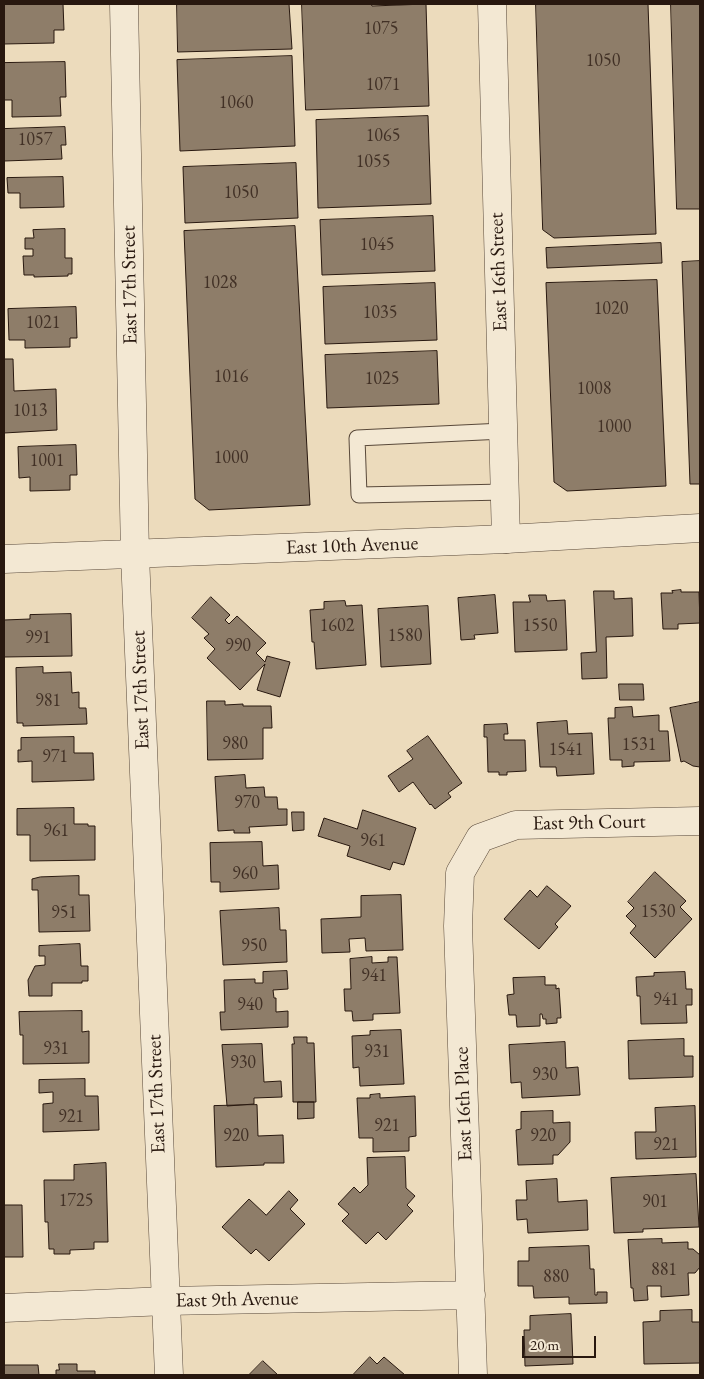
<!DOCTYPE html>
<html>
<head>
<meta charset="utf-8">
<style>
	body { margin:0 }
	#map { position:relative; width:704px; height:1379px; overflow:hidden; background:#ecdbbc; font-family:"EB Garamond",serif }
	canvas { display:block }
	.frame { position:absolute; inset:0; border:5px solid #28180f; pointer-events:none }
	.scale { position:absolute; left:522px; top:1336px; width:74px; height:22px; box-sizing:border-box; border:2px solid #28180f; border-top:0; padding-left:6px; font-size:15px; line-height:18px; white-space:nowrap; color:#28180f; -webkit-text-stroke:4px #f3e8d3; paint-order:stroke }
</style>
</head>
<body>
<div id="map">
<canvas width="704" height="1379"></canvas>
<div class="frame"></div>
<div class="scale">20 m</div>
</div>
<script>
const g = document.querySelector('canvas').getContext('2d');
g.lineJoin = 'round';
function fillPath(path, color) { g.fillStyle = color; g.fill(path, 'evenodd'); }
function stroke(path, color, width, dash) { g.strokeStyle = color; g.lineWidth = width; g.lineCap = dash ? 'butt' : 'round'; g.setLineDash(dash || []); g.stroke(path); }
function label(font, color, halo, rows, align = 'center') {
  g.font = font + ' "EB Garamond",serif'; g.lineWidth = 4; g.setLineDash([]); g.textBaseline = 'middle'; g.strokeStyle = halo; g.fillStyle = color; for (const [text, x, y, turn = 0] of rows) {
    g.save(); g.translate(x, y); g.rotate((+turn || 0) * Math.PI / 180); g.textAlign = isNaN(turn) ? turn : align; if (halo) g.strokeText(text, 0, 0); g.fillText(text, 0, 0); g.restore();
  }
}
const building = new Path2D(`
	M4,4H63L64,30H54V43L4,44Z
	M177,4H289L292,49L178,52Z
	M302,4H371L372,6L426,4L429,106L306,110Z
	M536,4H648L656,234L554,238L543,230Z
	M671,4H700V209H677Z
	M292,56L295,146L180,151L177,60Z
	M65,62L66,97H60L61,116L12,117V100H4V63Z
	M428,116L431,204L318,208L316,120Z
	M65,127L66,145H61L62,159L4,161V129Z
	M296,163L298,218L185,223L183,167Z
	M63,177L64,207L20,208V193H8L7,178Z
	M433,216L435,271L322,275L320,220Z
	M295,226L310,505L209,510L195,499L184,231Z
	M65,229V258H72V274H68V276L34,277V275H24L23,256H33V249H25V238H34L33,230Z
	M661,243L662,263L547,268L546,248Z
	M700,261V484H690L682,262Z
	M657,280L666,486L567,491L554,482L546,283Z
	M435,283L437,340L325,344L323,287Z
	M76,307L77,338H70V347L25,348V340H9L8,309Z
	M437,351L439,404L327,408L325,355Z
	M4,359H13L14,391L56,389L57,430L4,433Z
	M76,445L77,475H70V490L30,491V477L19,478L18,447Z
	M681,590V592H699L700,623L678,624V629H663L661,593H673L672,591Z
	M594,591H614V599L632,598L633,636L606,637L607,678L582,679L581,653L596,652Z
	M495,595L498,633L474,635L475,639L461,640L458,598Z
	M529,595H546L547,601L565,600L567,650L515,652L513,602H530Z
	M211,597L230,615L225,620L229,624L237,616L266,643L256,653L265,662L267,656L290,662L280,697L257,690L265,664L240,690L207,658L215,649L204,638L209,634L192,618Z
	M345,601L346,606L362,605L366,665L316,669L314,642H312L310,610L324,609V602Z
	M428,606L431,664L381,667L378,609Z
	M71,614L72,656L4,657V620L30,619V615Z
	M43,667V673L71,672L72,693L79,692V708H86L87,724L23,726V723H17L16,668Z
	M619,684H643L644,700H620Z
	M207,701H225V705L243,704V706H271L272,728H263V759L208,760Z
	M700,702V767L693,766L684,761L681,762L670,708Z
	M632,707L633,717L659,715V731H668L670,761L634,762V766L622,767V760H610L608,718H615V708Z
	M567,721L568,734L592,733L594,774L557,776L556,767H540L537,723Z
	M507,724L508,734H504V740H525L526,771L507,772V775H499V772H488L487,737H484V725Z
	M428,736L462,783L448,793L451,797L435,809L431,804L430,805L413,782L399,792L388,776L413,759L407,751Z
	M74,737V753H93L94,780L32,782V761L18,762V750H21V738Z
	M245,775L246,788L264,787L265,797H277L278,809H287V825L249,827L250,833H234V830L218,831L215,777Z
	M74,808V824H88V826H95V860L30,861V835H17V809Z
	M363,810L416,828L404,865L393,862L390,870L347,856L350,846L318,836L324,818L357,829Z
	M292,812H304V830L293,831Z
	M262,842L263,866L278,865L279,889L220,892V882H211L210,843Z
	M655,872L686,901L680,907L692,919L655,958L630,933L636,926L626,916L634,908L628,902Z
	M79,876V895H89L90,931L39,932L38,890H32V879L40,877Z
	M547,886L571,906L555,924L558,927L539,949L504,919L530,890L537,897Z
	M401,895L403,950L366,951L365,938L349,939L350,952L322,953L321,919L361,917V896Z
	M279,908L280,930H286L287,962L223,965L220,911Z
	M80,944L81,966H88V981H82V983H52V996H29L28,980L35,966L45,965V956H39V946Z
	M372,957V963L388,962V957H397L400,1013L373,1014V1020L353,1021L352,1011H345L344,989H351L350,959Z
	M287,971L288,989L273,990L274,998H276V1012L288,1011V1027L221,1030L220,1012H225L224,980L255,979V983H263V972Z
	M685,972L686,989H692V1005H686L687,1023L641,1024L640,996H637L636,977L654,976V973Z
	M545,977V985H556V989L559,988L561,1018H557V1023L546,1024V1019H543L542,1014H540V1026L517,1027L516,1015H509L507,995L514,994L513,978Z
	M82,1011V1032L89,1031V1063L23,1064V1035H20L19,1012Z
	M401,1030L404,1084L360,1086L359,1067L353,1068L352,1036L370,1035V1031Z
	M294,1037H307V1043H314L316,1102H293L292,1044H294Z
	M684,1039V1056H693V1077L629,1079L628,1041Z
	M565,1042L566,1068L578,1067L580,1095L522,1098L521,1082L511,1083L509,1045Z
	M262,1044L264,1082L281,1081L282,1097L254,1098V1104L227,1106L222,1045Z
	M85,1079V1096H98L99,1130L43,1132V1104L53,1103V1092L39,1093V1080Z
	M380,1094V1098L415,1096L416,1136L409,1137V1151L373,1152V1138H359L357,1098H370V1095Z
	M298,1102H314V1118L298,1119Z
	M257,1105L258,1136L283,1135L284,1163H264V1165L216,1167L214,1106Z
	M695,1106L696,1157L636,1159L635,1132H656L655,1108Z
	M553,1111V1123L570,1122V1142L558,1155H553V1164L518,1165L516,1130L521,1129V1112Z
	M405,1157L406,1188L415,1196L407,1205L413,1211L386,1240L378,1232L366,1244L342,1221L349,1214L338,1204L354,1187L360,1193L368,1185L367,1158Z
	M106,1163L108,1242H94V1249L70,1250V1254H54V1249H49L48,1222H45L44,1180H74V1165Z
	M696,1174L699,1227L643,1229V1232L614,1233L611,1178Z
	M557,1179L558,1202L587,1200L588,1230L528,1233L527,1219L517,1220L516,1200H527L526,1181Z
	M289,1191L298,1200L290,1209L305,1224L269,1261L256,1249L251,1254L222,1227L249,1199L266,1215Z
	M4,1205H22L23,1257H4Z
	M662,1239V1243L688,1242V1249H693L700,1255V1267L695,1273H688L689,1295L661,1297V1286H647L648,1300L634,1301L633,1288H631L628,1240Z
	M589,1246L590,1269H594L595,1295H597V1292H607V1303L569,1304V1297L534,1298L533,1286H518V1261H529V1248Z
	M692,1310V1322H700V1363L644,1364L643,1322L660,1321V1311Z
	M571,1314L573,1364L525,1366L524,1330H530V1316Z
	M370,1357L377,1364L384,1357L405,1375H353Z
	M263,1361L278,1375H249Z
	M59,1364H77V1371H95V1375H56V1370H59Z
	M4,1365H38L39,1375H4Z`);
const service = new Path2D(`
	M503,431L357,438L359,495L505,492`);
const minor = new Path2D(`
	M492,4L506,539
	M4,1308L166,1301L471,1295
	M473,1375L458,926L460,873L480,838L516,825L700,821`);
const tertiary = new Path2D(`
	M124,4L135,555L169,1375
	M4,559L506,539L700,528`);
const numberNames = [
	["1075",381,29],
	["1050",603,61],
	["1071",383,85],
	["1060",236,103],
	["1065",383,136],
	["1057",35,140],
	["1055",373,162],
	["1050",241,193],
	["1045",377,245],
	["1028",220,283],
	["1020",611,309],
	["1035",380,313],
	["1021",43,323],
	["1016",231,377],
	["1025",382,379],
	["1008",594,389],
	["1013",30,411],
	["1000",614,427],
	["1000",231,458],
	["1001",47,461],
	["1602",337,626],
	["1550",540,626],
	["1580",405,636],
	["991",38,638],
	["990",238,646],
	["981",48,701],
	["980",235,744],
	["1531",639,745],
	["1541",566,750],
	["971",55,757],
	["970",247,803],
	["961",56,831],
	["961",373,841],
	["960",245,874],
	["1530",658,912],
	["951",64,913],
	["950",254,946],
	["941",374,976],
	["941",666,1000],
	["940",250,1005],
	["931",56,1049],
	["931",377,1052],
	["930",243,1063],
	["930",545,1075],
	["921",71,1117],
	["921",387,1126],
	["920",236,1136],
	["920",543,1136],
	["921",666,1145],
	["1725",76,1201],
	["901",655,1202],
	["881",664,1270],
	["880",556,1277]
];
const streetNames = [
	["East 16th Street",499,272,-92],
	["East 17th Street",130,285,-91],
	["East 10th Avenue",352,546,-2],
	["East 17th Street",141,690,-92],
	["East 9th Court",589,823,-1],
	["East 17th Street",157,1094,-92],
	["East 16th Place",464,1104,-92],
	["East 9th Avenue",237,1300,-1]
];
fillPath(building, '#8e7d69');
stroke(building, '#28180f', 1);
stroke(service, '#59493a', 17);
stroke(minor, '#59493a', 29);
stroke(tertiary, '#59493a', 29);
stroke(service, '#f3e8d3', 15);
stroke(minor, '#f3e8d3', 28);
stroke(tertiary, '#f3e8d3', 28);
label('18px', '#423126', null, numberNames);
label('20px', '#28180f', '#f3e8d3', streetNames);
</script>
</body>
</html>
